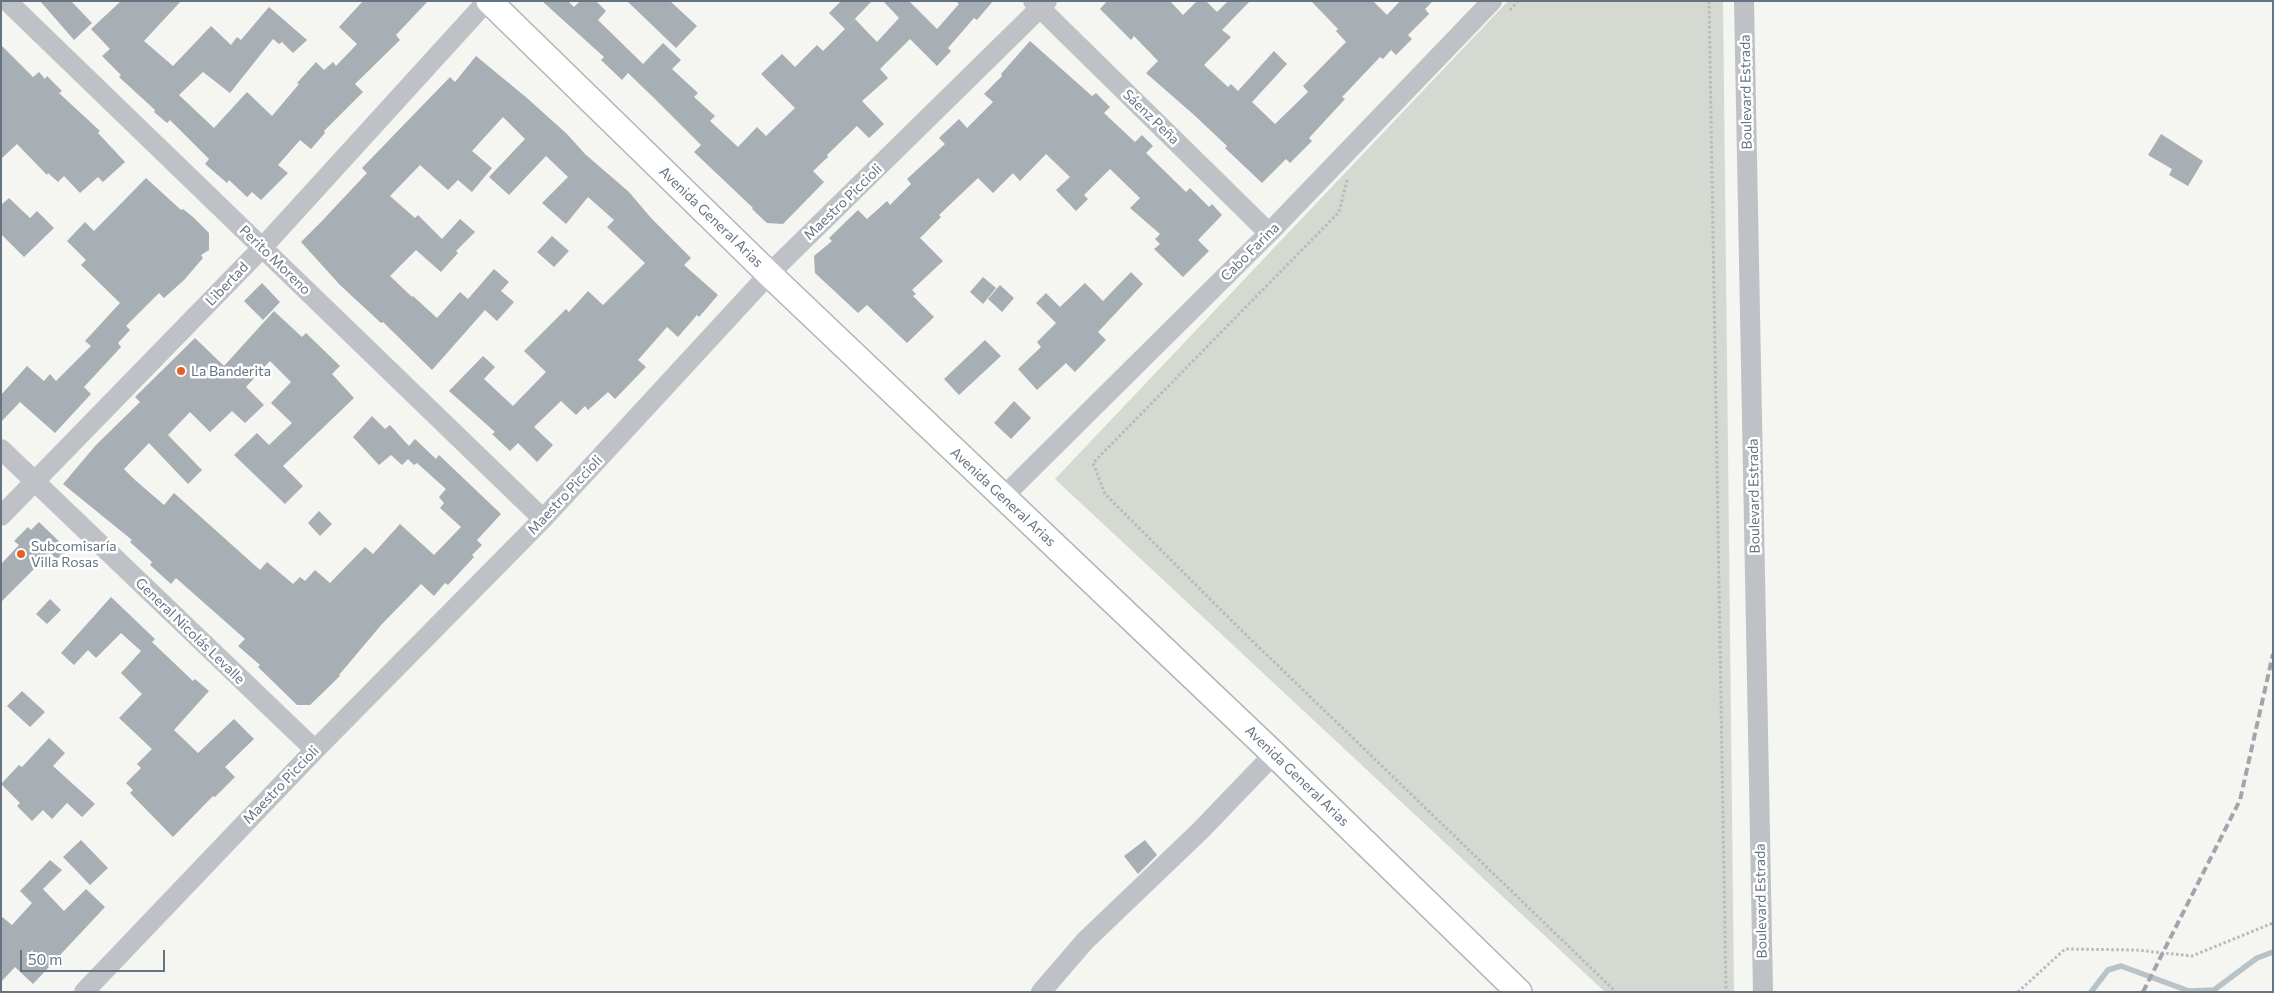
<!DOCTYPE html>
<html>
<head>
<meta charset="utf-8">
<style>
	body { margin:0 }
	#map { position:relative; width:2274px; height:993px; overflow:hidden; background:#f5f5f1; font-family:Commissioner,sans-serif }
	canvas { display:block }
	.frame { position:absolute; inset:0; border:2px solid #657382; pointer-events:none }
	.scale { position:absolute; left:20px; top:950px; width:145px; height:22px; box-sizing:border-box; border:2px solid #657382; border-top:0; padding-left:6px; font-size:15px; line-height:18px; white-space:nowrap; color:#657382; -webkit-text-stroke:4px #fff; paint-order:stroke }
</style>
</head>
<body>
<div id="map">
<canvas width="2274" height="993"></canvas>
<div class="frame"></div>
<div class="scale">50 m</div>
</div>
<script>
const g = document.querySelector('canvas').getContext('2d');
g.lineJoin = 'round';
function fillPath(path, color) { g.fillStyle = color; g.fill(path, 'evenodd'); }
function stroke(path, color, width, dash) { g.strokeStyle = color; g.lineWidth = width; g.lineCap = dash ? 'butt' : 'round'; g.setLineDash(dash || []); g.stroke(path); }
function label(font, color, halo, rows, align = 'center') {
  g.font = font + ' Commissioner,sans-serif'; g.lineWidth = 5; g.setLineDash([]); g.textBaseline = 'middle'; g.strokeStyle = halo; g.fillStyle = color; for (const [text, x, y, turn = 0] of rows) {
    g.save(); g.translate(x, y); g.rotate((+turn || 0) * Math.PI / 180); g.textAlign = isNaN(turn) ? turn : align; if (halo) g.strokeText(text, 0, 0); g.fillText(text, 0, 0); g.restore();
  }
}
const green = new Path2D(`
	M1508,1H1723L1734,992H1605L1055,479Z`);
const stream = new Path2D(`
	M2091,992L2108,970L2121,966L2189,991L2214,990L2257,958L2273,952`);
const building = new Path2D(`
	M40,1H71L92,23L74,40Z
	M121,1H181L144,41L173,66L211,26L231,45L237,37L241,40L269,7L307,40L293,53L282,42L279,44L273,39L230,93L203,72L179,95L214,128L247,92L272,116L299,84L297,83L316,62L324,70L333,62L336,66L357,44L339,27L363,1H428L396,35L400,40L355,84L363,92L324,131L325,133L311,149L300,140L278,165L288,173L261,200L252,192L247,197L229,180L227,183L205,164L209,159L170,120L167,123L154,112L155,110L119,77L121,75L102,56L110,49L91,29Z
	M542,1H568L574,7L580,1H596L606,11L598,20L643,64L663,43L681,60L672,69L698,93L694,97L715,116L710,121L738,147L757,127L766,136L795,108L761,74L782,54L795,67L817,45L823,51L855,19L877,42L899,18L883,1H909L937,29L959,4L956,1H993L977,20L974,18L948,48L951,51L937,66L910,39L880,69L888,78L862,101L884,124L869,138L857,126L827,155L828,157L813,171L824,182L783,224L767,223L752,209L753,208L694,152L701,145L655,99L628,73L622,80L601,60L604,57Z
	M627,1H670L697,26L676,48Z
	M841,1H872L845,29L829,13Z
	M1107,1H1170L1183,15L1197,1H1206L1217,12L1228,1H1250L1222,30L1231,37L1204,65L1228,87L1231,84L1238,91L1274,51L1287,64L1252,102L1275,124L1308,92L1303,86L1346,42L1336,31L1338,29L1311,1H1373L1387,15L1400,1H1433L1425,9L1429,14L1408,35L1412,39L1396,55L1391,50L1383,59L1380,57L1342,97L1345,99L1309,138L1312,141L1290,163L1286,159L1262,183L1225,148L1227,146L1193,114L1146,73L1158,61L1134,36L1131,40L1100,9Z
	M1030,41L1092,96L1096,93L1110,107L1104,113L1135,142L1142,135L1153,146L1146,153L1186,192L1190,188L1209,207L1212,204L1222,215L1198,240L1209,251L1183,277L1154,249L1160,244L1155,239L1160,234L1130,208L1140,198L1110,169L1084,195L1088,199L1076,211L1056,190L1070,177L1046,154L1020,181L1013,173L993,193L978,178L939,215L941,217L920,238L943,261L912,290L916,294L913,296L934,317L907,343L867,305L858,313L815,273L814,256L832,241L829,238L858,210L867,219L887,201L890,205L911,184L907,179L945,144L939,138L959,119L967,128L993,102L984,94L1002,76L1001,74Z
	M1,45L33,77L39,72L45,79L47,76L62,91L59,93L100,131L98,133L125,162L103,182L98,177L80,193L64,176L58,182L48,173L47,175L17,144L1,159Z
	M476,56L527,98L567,134L585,154L629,192L651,218L691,258L684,265L718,295L699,317L697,315L678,337L667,327L638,360L646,367L615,399L608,392L588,410L585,406L576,415L561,401L534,427L553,445L537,462L518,443L510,451L492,434L495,432L449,391L483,356L495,367L484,379L513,406L546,372L524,351L566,309L569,312L588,291L603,305L645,263L607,227L614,220L588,197L566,224L542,203L568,177L546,156L509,195L489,177L525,139L503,117L472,151L492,168L472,192L458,180L448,190L420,165L390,196L415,218L418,215L442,239L460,219L475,232L456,251L458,253L441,272L416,250L390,276L412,297L413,296L437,318L460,292L468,299L494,269L509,282L501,291L514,302L497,321L485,310L432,370L383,322L381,323L340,285L301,242L320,223L367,173L362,168L450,77L455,82Z
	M2161,134L2203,161L2188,186L2169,175L2172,169L2148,155Z
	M146,178L181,210L183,209L193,217L209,233V250L201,255L203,258L184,280L164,298L159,293L126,326L130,330L118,343L121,347L84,387L91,394L55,433L20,402L1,422V395L27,366L44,381L50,374L56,381L91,346L85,341L120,303L81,265L86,260L67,241L85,222L94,231Z
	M9,198L30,218L37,211L54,228L24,257L1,234V205Z
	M552,236L569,251L554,267L537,252Z
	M1131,272L1143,284L1098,332L1106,340L1075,372L1066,363L1037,390L1018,369L1041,347L1037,342L1056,323L1036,303L1046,293L1060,307L1085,283L1103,301Z
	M983,277L996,288L983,304L970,292Z
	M262,283L280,302L263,320L244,301Z
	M1000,285L1014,298L1002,312L988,299Z
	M274,311L302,337L306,333L340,366L332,374L354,398L283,466L303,486L285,504L234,455L257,433L269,445L292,423L271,403L291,382L270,361L246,387L264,405L245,423L232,411L210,432L190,412L168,435L202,470L188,484L149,443L124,469L135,480L164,505L174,493L260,570L267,562L293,584L300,577L305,581L315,570L330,583L365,547L373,554L400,524L434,555L461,527L440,508L444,503L439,497L446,489L417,463L414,465L408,459L402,465L391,455L379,465L353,437L372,416L385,429L390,425L409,446L415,439L436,459L439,455L501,514L477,540L482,545L472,555L474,557L448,585L445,583L434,596L421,584L382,624L339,675L340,676L310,705H297L258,667L260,665L238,646L245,639L176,578L171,584L150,565L152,562L130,542L132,540L63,484L96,445L140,402L135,397L195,338L224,366Z
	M985,340L1001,356L959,395L944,379Z
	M1014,401L1031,418L1011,439L994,423Z
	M319,511L332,524L320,536L308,523Z
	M39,522L67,549L57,559L50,553L1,602V564L19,545L14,541L28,527L31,530Z
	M111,597L155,639L152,642L193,681L195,679L209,691L174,730L198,753L234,719L254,739L225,767L235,777L215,797L213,796L173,837L130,793L133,790L126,783L141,768L137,764L152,749L119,718L142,694L121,673L141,651L121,633L96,658L88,650L74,665L61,653Z
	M50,599L61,610L47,624L36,614Z
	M22,691L45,712L30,727L7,706Z
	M49,738L65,753L53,766L95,804L82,817L67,803L52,819L43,810L32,821L17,806L20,803L1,784L19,765L22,767Z
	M81,840L108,868L90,885L63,857Z
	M1145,840L1157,855L1138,874L1124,856Z
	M50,860L62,870L43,889L64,911L86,889L105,907L33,984L15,967L1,982V916L12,925L32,903L20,891Z`);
const path = new Path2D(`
	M1709,1L1726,992
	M1510,10L1518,1
	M1347,180L1339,212L1093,463L1105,494L1239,628L1616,992
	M2018,992L2065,949L2136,950L2192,956L2273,923`);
const minor = new Path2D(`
	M7,1L543,519
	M1033,1L1269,233
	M1744,1L1763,992
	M1,449L315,750
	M1003,497L1269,233L1492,1
	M1,516L262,248L487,1
	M84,992L315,750L543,519L769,274L1047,1
	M1041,992L1085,941L1201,830L1274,754`);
const major = new Path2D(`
	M489,1L769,274L1274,754L1519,992`);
const rail = new Path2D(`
	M2143,992L2240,800L2273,654`);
const markers = [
	[181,371,5,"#e06027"],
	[21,554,5,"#e06027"]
];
const streetNames = [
	["Boulevard Estrada",1746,92,-91],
	["Sáenz Peña",1151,117,44],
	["Maestro Piccioli",843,202,-44],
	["Avenida General Arias",711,217,44],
	["Cabo Farina",1250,252,-45],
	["Perito Moreno",275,260,44],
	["Libertad",227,284,-46],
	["Maestro Piccioli",565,495,-47],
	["Boulevard Estrada",1754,496,-91],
	["Avenida General Arias",1003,497,43],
	["General Nicolás Levalle",190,631,44],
	["Avenida General Arias",1297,776,44],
	["Maestro Piccioli",281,785,-46],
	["Boulevard Estrada",1761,901,-91]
];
const poiNames = [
	["La Banderita",191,371],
	["Subcomisaría",31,546],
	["Villa Rosas",31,562]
];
fillPath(green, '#d4dad1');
stroke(stream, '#b8c3c8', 5.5);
fillPath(building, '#a7aeb4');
stroke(major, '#b1b5b9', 28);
stroke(path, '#b8babd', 3, [2.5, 2.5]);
stroke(minor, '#bec1c5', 20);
stroke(major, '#fff', 25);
stroke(rail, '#a1a6ac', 4, [8, 4]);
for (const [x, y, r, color] of markers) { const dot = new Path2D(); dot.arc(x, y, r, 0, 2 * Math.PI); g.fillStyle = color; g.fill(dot); stroke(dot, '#fff', 2); }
label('14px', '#657382', '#fff', streetNames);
label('14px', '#657382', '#fff', poiNames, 'left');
</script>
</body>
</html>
